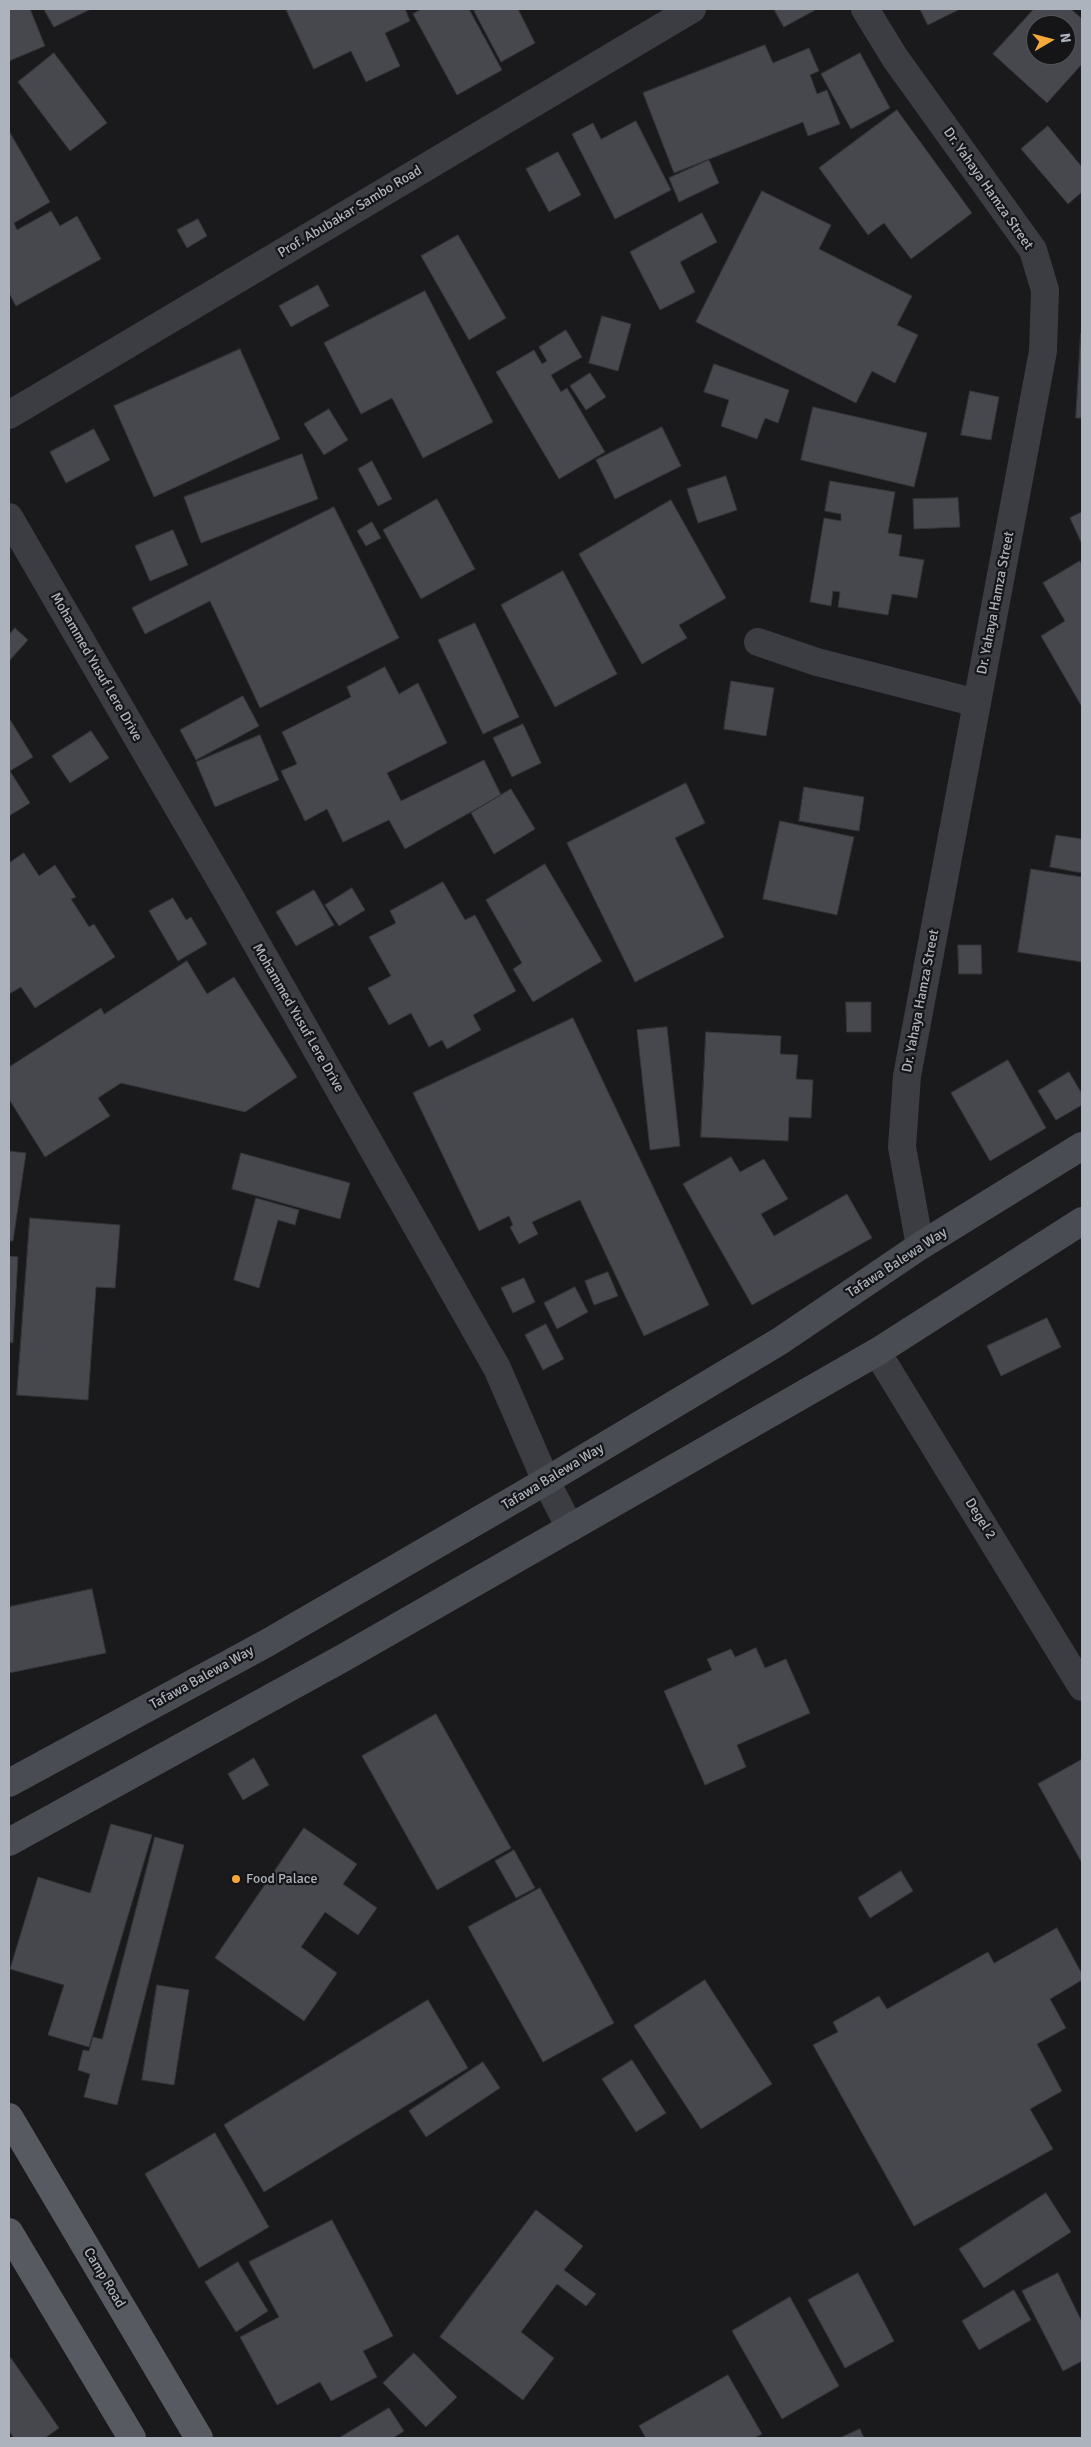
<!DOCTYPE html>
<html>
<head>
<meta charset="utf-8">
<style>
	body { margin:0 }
	#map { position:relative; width:1091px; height:2447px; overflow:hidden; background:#1a1a1d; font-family:Signika,sans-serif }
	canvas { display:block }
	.frame { position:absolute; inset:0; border:10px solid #adb3bc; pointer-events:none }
	.north { position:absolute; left:1026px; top:15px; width:50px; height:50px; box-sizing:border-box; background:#151518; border:1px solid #52545a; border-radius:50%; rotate:82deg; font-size:14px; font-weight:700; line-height:20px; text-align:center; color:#adb3bc }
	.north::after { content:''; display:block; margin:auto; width:18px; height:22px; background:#f5a83a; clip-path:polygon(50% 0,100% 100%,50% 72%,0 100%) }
</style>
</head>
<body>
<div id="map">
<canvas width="1091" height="2447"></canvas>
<div class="frame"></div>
<div class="north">N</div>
</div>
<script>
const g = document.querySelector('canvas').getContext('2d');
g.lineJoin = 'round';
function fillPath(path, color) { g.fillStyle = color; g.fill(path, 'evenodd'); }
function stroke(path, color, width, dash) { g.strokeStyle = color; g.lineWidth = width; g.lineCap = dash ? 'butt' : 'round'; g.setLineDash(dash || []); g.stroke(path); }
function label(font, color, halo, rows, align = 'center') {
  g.font = font + ' Signika,sans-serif'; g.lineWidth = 4.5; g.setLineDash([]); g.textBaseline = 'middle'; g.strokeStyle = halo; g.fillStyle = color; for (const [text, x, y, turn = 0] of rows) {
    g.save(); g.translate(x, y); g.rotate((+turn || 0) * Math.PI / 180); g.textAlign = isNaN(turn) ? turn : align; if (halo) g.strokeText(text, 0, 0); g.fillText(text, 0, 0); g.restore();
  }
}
const building = new Path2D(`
	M9,9H30L45,46L9,61Z
	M44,9H91L54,27Z
	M286,9H405L410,21L385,33L400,66L366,82L351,51L314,69Z
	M422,9H469L502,70L457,95L413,14Z
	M478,9H518L535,43L501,62L474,11Z
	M774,9H817L784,27Z
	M920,9H960L928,25Z
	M1034,9H1071L1082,19V64L1047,103L993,54ZM1036,25H1066V55H1036Z
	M765,45L773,63L809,48L819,71L810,75L817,94L827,90L840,124L808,136L803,122L674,173L643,93Z
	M54,53L107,123L70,151L18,82Z
	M860,53L890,108L851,129L821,74Z
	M897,110L972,213L911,259L884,223L868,235L819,168Z
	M636,121L671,190L615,219L572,134L593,123L601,139Z
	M1048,126L1082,167V192L1068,204L1021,149Z
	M9,131L50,202L14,223L17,230L51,211L60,226L77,216L101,259L16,306L9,293Z
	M558,152L581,195L549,212L526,169Z
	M709,160L719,183L679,202L669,178Z
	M762,191L831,225L819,249L912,296L897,325L918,335L895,383L872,371L856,403L696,322Z
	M702,213L717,242L680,262L695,292L660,310L630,252Z
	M198,219L207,236L187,248L177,230Z
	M458,235L506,318L469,340L421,256Z
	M318,285L329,306L291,327L279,306Z
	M425,291L493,422L423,458L392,398L361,414L324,343Z
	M602,316L631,324L618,371L589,363Z
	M566,330L582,357L551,375L561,392L567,388L605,452L559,479L496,372L534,350L542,364L547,361L539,347Z
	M1081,333H1082V418H1076Z
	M240,349L280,439L154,497L114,406Z
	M714,364L789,390L778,423L765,418L757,439L721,426L729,400L704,392Z
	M590,373L606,397L586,410L570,386Z
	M970,391L999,397L991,440L961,435Z
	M813,407L927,433L914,487L801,460Z
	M329,409L348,440L324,455L304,424Z
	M662,427L681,466L615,499L596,460Z
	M94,429L110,460L66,483L50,452Z
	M302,454L318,499L201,543L184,497Z
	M372,461L392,499L378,506L358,469Z
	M726,476L737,510L698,523L687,489Z
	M830,481L895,492L888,533L902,535L899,556L924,560L917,598L892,594L888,615L838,607L840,592L833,591L831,606L810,602L824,518L841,521V514L825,511Z
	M958,498L960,527L914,529L913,499Z
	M437,499L475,569L421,599L383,530Z
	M671,500L726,598L679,625L687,638L642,664L579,554Z
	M334,507L399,638L260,708L210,601L145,634L132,608Z
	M1082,512V544L1070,518Z
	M372,522L381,538L366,546L357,531Z
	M173,530L188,565L150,581L135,546Z
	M1080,561L1082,566V707L1041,636L1065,621L1043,583Z
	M563,571L617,674L555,707L501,605Z
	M475,623L519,717L483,734L438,640Z
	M15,628L28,640L9,661V635Z
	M385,667L399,694L418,683L447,743L387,773L401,801L484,760L501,795L405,849L389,820L343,842L327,809L305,821L281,771L297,764L282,732L351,697L347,687Z
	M731,681L774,688L766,736L724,729Z
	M243,696L259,726L196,760L180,730Z
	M9,718L33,757L10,771L30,803L9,816Z
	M523,724L541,763L512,777L493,738Z
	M91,731L109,758L70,783L52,756Z
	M260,735L279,780L215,807L196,762Z
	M686,783L705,823L675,838L724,937L635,982L567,843Z
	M804,787L864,797L859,831L799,821Z
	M511,789L535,829L494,854L471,813Z
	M780,821L854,837L837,915L763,899Z
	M1056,835L1082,839V873L1050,867Z
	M24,853L39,876L55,865L76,897L71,899L89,927L94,924L115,957L35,1008L21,987L9,994V863Z
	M545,864L602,961L533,1002L513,969L522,963L486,900Z
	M1031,869L1082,877V962L1018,952Z
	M443,882L465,920L475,915L516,991L473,1015L481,1030L447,1049L442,1040L429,1047L411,1013L389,1025L368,988L391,976L369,937L396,923L390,911Z
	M352,888L365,910L339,926L325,905Z
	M314,890L334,925L296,946L276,912Z
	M173,898L186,920L191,917L207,944L178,961L149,911Z
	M958,945H981L982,974H959Z
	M187,961L207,994L234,977L297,1077L245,1112L121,1083L98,1098L110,1116L45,1157L9,1099V1067L101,1008L104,1014Z
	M846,1002H871V1032H847Z
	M573,1018L709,1305L644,1336L580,1200L532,1222L538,1234L519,1244L510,1227L513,1225L509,1216L479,1231L413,1093Z
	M667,1027L680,1146L650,1150L637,1030Z
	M706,1032L781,1036L780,1054L798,1055L796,1079L813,1080L811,1118L789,1117L788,1141L701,1137Z
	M1008,1060L1046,1128L990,1161L951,1093Z
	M1069,1072L1082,1094V1105L1056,1120L1038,1091Z
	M9,1151L26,1153L13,1241H9Z
	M241,1153L350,1183L340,1219L232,1189Z
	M731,1157L740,1172L764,1159L788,1199L761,1214L774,1236L847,1194L872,1238L752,1305L683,1184Z
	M256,1198L299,1210L295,1225L278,1220L259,1288L234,1280Z
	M30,1218L120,1225L115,1288L96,1287L88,1400L17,1395Z
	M9,1256L18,1257L13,1343L9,1342Z
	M608,1272L618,1296L594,1305L585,1281Z
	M524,1278L535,1302L513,1313L501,1288Z
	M575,1287L588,1312L557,1329L544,1303Z
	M1047,1318L1061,1347L1001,1376L987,1346Z
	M546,1324L564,1359L543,1370L525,1335Z
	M92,1589L106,1653L9,1673V1607Z
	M756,1648L765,1668L786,1659L810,1713L737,1745L746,1767L705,1785L664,1691L712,1670L707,1659L731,1649L735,1657Z
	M436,1714L511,1848L437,1890L362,1756Z
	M254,1758L269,1785L243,1800L228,1774Z
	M1081,1760L1082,1761V1863L1038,1784Z
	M111,1824L152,1835L89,2047L48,2035L64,1985L10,1969L38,1877L90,1893Z
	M304,1828L357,1864L343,1884L377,1908L358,1935L325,1912L301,1947L337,1973L304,2021L215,1958Z
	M155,1837L184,1845L117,2105L84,2097L90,2074L78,2070L83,2050L89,2051L93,2037L102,2039Z
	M514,1850L535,1888L516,1898L495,1861Z
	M901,1871L913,1891L870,1918L858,1898Z
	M540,1888L614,2023L543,2062L468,1927Z
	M1057,1928L1082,1974V1980L1050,1999L1066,2028L1037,2044L1062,2091L1030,2109L1053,2149L914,2226L813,2045L838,2032L833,2022L879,1996L887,2009L988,1952L994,1963Z
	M705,1980L772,2084L701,2129L634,2026Z
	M157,1985L189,1990L174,2085L142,2080Z
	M428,2000L468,2068L264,2192L224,2125Z
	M632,2060L666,2113L636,2132L602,2079Z
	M483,2062L500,2088L426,2137L409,2111Z
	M215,2133L269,2227L199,2268L145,2174Z
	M1046,2193L1071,2232L984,2288L959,2249Z
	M536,2210L583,2246L564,2270L596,2294L586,2306L557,2284L521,2332L554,2358L523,2400L440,2337Z
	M332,2220L393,2336L363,2351L377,2377L331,2401L320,2382L277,2405L240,2337L279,2317L249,2262Z
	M238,2262L268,2311L236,2332L205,2282Z
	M858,2273L894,2341L845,2368L808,2300Z
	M1058,2273L1082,2322V2361L1063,2371L1022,2291Z
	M1014,2290L1031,2320L979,2350L962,2321Z
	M790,2297L839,2386L782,2419L732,2331Z
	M414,2353L457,2397L426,2427L383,2383Z
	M11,2358L59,2428L45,2438H14L9,2431V2359Z
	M728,2375L762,2434L754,2438H646L639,2426Z
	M389,2408L404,2431L393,2438H339Z
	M860,2429L864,2438H840Z`);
const street = new Path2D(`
	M865,9L895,58L1033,250L1045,290L1043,351L907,1076L902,1147L920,1246
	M9,415L692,9
	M9,517L229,895L497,1368L546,1481L570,1528
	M758,642L817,662L977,703
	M877,1352L1082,1687`);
const secondary = new Path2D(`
	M9,1783L267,1643L546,1481L780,1341L920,1246L1082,1146
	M9,1842L343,1658L877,1352L1082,1221`);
const primary = new Path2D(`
	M9,2117L199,2438
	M9,2232L132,2438`);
const markers = [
	[236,1879,5,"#f5a83a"]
];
const streetNames = [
	["Dr. Yahaya Hamza Street",988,189,55],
	["Prof. Abubakar Sambo Road",350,212,-31],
	["Dr. Yahaya Hamza Street",996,603,-79],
	["Mohammed Yusuf Lere Drive",96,667,60],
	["Dr. Yahaya Hamza Street",921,1001,-79],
	["Mohammed Yusuf Lere Drive",298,1018,60],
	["Tafawa Balewa Way",897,1263,-33],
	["Tafawa Balewa Way",553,1477,-31],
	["Degel 2",980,1519,58],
	["Tafawa Balewa Way",202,1678,-29],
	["Camp Road",104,2278,59]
];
const poiNames = [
	["Food Palace",246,1879]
];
fillPath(building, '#47484d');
stroke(building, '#343539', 1);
stroke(street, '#3b3d42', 28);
stroke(secondary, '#494c52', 28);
stroke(primary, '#575a61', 28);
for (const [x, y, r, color] of markers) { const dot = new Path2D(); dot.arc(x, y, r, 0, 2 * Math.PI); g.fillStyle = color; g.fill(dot); stroke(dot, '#151518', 2); }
label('14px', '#adb3bc', '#151518', streetNames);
label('14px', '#adb3bc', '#151518', poiNames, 'left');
</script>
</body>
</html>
